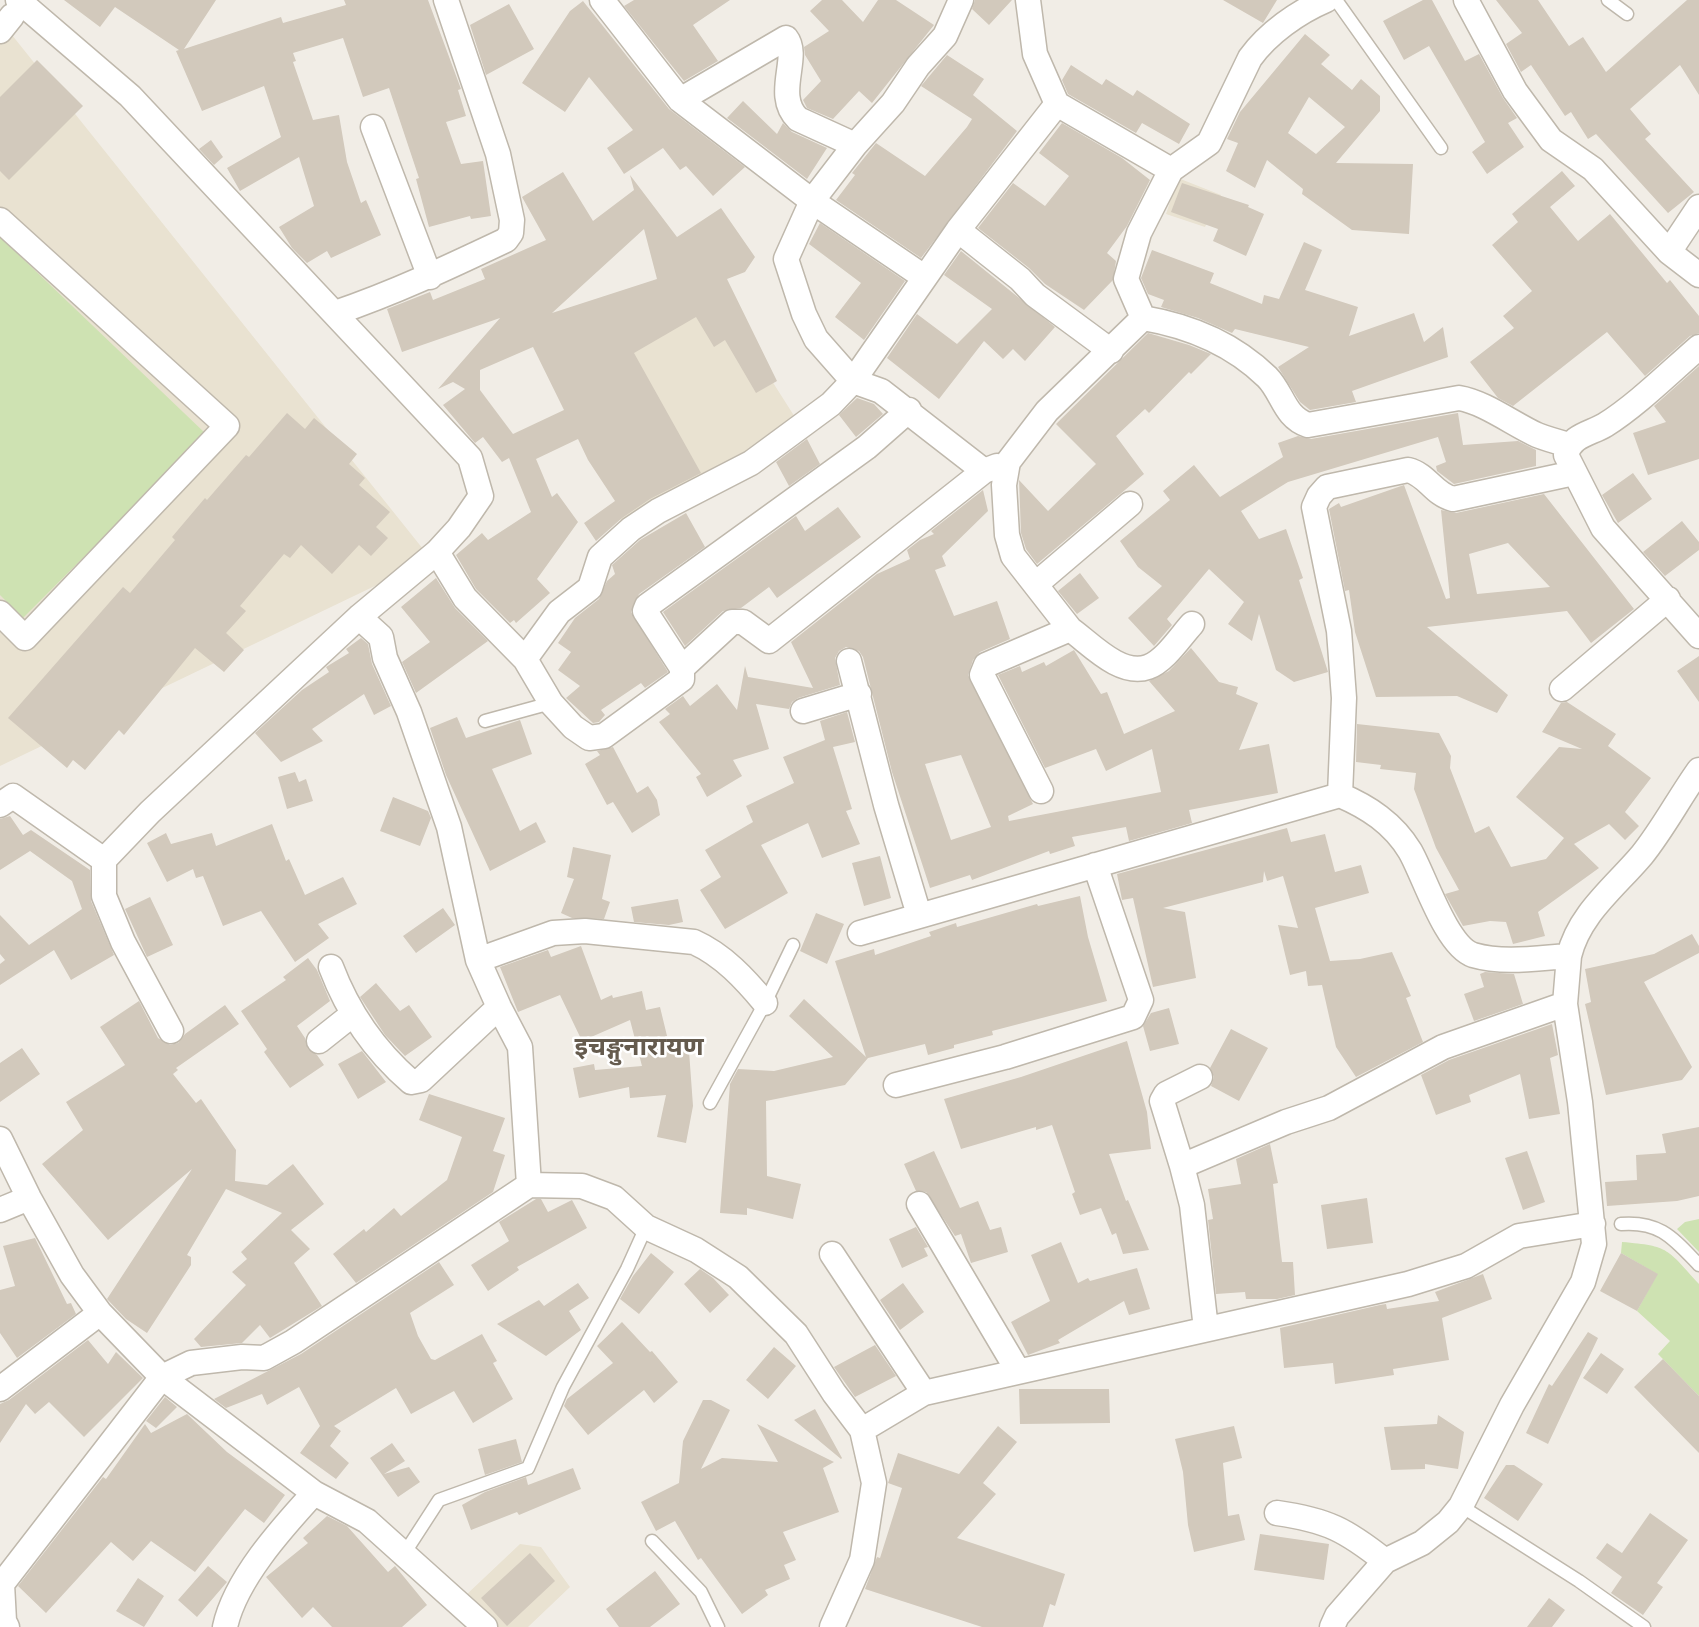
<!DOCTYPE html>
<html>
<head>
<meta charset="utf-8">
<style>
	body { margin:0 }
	canvas { display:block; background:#f1ede6 }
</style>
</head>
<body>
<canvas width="1699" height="1627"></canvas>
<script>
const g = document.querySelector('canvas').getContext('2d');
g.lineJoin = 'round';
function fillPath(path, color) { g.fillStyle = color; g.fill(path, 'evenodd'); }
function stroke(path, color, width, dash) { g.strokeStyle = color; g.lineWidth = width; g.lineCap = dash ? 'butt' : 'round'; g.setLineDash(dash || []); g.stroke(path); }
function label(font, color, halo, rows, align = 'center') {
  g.font = font + ' "Asap Condensed","Noto Sans Devanagari",sans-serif'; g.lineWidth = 5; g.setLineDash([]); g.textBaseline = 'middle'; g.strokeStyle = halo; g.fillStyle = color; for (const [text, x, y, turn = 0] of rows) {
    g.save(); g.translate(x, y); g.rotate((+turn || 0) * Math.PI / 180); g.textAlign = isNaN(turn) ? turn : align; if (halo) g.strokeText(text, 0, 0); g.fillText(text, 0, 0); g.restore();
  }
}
const education = new Path2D(`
	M0,20L431,559L0,766Z
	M1178,178L1221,195L1205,227L1166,214Z
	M720,299L798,422L631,529L611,511L650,483L597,364Z
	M520,1544L541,1547L570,1587L528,1627H493L465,1596Z`);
const green = new Path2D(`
	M0,237L206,434L23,618L0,595Z
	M1699,1219V1252L1677,1229L1685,1222Z
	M1622,1242C1670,1246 1667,1249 1699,1284V1396L1658,1354L1670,1341L1637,1311L1657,1274L1621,1253Z`);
const building = new Path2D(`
	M64,0H216L184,49L281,17L283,23L346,5L344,0H428L461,89L458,90L466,116L446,122L461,164L483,161L491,216L471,219L470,216L429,227L416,179L419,178L389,88L363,97L343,38L293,53L296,61L293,62L313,120L339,115L347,162L361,203L366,200L381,235L331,258L327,251L307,263L292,248L279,227L314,206L299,157L240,191L227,168L281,137L264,86L202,111L176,51L179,50L115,7L100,27Z
	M634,0H730L693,25L718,61L684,81L624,6Z
	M822,0H842L863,22L878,0H896L934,25L872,103L859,91L833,119L807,108L803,100L821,81L805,55L804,47L829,31L810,11Z
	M975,0H1012L989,25L972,9Z
	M1223,0H1277L1263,23Z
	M1423,0H1432L1465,61L1479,54L1503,98L1517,118L1508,123L1524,147L1487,174L1472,152L1485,142L1429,46L1404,60L1383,21Z
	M1496,0H1538L1569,46L1583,37L1606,72L1687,0H1699V95L1680,65L1630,109L1651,134L1645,139L1694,192L1668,213L1596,134L1588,139L1571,112L1565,116L1531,65L1521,72L1506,44L1522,33Z
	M583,1L669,109L745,167L713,196L686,166L680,170L663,148L624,174L607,148L633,130L589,77L565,112L522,83L570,11Z
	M509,4L534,49L486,75L470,25Z
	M1305,34L1330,55L1321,64L1352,90L1361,79L1380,96V111L1336,163L1413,164L1409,234L1352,230L1302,194L1303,189L1267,160L1255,188L1226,171L1238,143L1227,139L1240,112ZM1309,97L1345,127L1316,154L1288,133Z
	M947,55L984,79L973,95L1017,131L921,258L836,200L855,175L852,173L876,143L925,176L967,127L972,119L921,86Z
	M37,60L83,106L9,180L0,171V97Z
	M1071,65L1102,85L1106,79L1133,96L1137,90L1190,124L1179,144L1142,123L1136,133L1068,94L1062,80Z
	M743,101L777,134L783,123L792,132L827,148L807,179L727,118Z
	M1062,123L1122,158L1150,180L1127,226L1107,253L1116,261L1113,280L1084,310L1045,284L1029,268L978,228L1013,183L1045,206L1069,176L1039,153Z
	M211,140L223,157L214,165L199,149Z
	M1562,171L1575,186L1550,207L1578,241L1610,214L1667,283L1670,280L1699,316V333L1690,336L1645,376L1607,332L1513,406L1498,398L1470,362L1514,328L1503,316L1532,291L1492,245L1518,222L1512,214Z
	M563,172L593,221L634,190L630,175L677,237L721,208L755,257L745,272L727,279L777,381L756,393L725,340L714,347L696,317L634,353L701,473L650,499L622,518L596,541L584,523L615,501L588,460L578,439L536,459L552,497L557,493L578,522L537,579L550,593L516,623L514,620L510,623L476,589L456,555L482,533L488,540L531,512L509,458L502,462L483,437L475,443L443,405L465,389L453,382L438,389L500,318L402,352L387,309L430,292L433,300L485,279L481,269L546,240L522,197ZM644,229L657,279L552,313ZM533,347L564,410L513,434L480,390V370Z
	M1182,183L1249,205L1248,207L1264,214L1246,256L1213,241L1218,229L1171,212Z
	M820,223L905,281L864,340L835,317L861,283L809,244Z
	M1304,242L1322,250L1305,290L1358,307L1349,336L1414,313L1424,342L1443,327L1448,357L1352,391L1356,402L1310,410L1300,402L1278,367L1309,347L1235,329L1232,333L1198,318L1161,307L1164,300L1148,294L1141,278L1152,250L1214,273L1210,283L1262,304L1264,295L1279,299Z
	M961,251L1055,327L1025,361L1013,349L1003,359L984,341L939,399L887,358L917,314L957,344L992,309L944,275Z
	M1148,333L1189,345L1211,354L1191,374L1189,372L1149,413L1145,409L1116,436L1144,474L1037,564L1026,549L1021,533L1019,480L1048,511L1096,464L1056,424Z
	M1699,366V459L1648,475L1633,433L1666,422L1654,406Z
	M857,398L874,404L883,414L856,437L839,415Z
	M287,413L305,429L314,418L357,454L349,464L365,478L359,485L390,512L376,527L388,538L371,556L359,545L332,574L301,545L290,558L284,554L240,606L246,611L226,633L244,650L224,672L195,648L124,735L119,730L85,770L73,760L67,768L8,718L123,587L130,593L175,540L172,537L205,498L207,500L246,455L249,457Z
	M1458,413L1463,445L1518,441L1536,450V466L1454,484L1437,471L1436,466L1446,462L1438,437L1288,482L1241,511L1259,539L1286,529L1303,578L1299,580L1328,672L1294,682L1276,670L1259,614L1252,641L1228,624L1244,602L1209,569L1167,619L1172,625L1154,646L1128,618L1162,586L1138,567L1120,541L1170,500L1163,491L1194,465L1220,497L1283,457L1278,443L1298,436L1311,439Z
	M807,439L820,464L789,486L776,462Z
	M1633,473L1652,499L1618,523L1602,495Z
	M1404,485L1446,599L1450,598L1441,510L1456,513L1544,494L1634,609L1591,643L1567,611L1427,627L1508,695L1497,713L1457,696L1376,697L1355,632L1349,590L1345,591L1329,509L1339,503L1341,507ZM1508,543L1550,587L1477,594L1469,554Z
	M983,490L988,511L942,556L946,566L935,570L954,616L997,601L1010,639L980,652L973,660L968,675L1033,804L1008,816L1009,821L1161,792L1152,749L1106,771L1096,749L1045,768L998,675L1020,666L1022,672L1044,662L1046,666L1074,650L1101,694L1107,692L1124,734L1175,711L1149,681L1169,671L1191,648L1219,682L1238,687L1236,694L1258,703L1239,750L1269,744L1278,793L1189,810L1192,823L1129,841L1126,827L1072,837L1075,846L1050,854L1049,851L972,880L970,875L930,888L892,772L863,657L859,651L846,647L839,651L835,658L840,685L798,698L792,702L789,709L756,704L769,749L733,760L742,776L707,797L696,777L701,774L659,722L670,714L665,709L683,696L690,706L717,684L737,710L745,666L748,677L813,688L791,642L877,574L910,559L907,550L920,540L934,534L931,531ZM961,755L991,827L951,840L925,764Z
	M838,507L861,537L777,598L769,587L741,608L723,611L685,646L663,612L796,516L805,531Z
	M686,513L705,547L639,594L631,612L668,672L645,688L641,683L601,710L605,715L599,722L593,723L566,698L580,686L558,670L571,652L558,643L575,618L599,599L607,581L615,574L612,565L640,540Z
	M1682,521L1699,542V550L1665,576L1643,552Z
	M1080,573L1099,598L1077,614L1058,591Z
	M436,578L455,608L488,641L416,693L402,662L430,642L401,607Z
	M361,638L368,644L372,664L391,706L374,715L364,694L312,729L323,741L281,762L255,733L302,690L329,672L326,667L349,653L346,649Z
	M1699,656V702L1677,671Z
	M1567,702L1616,734L1608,746L1651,778L1625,812L1639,826L1625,840L1609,824L1574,844L1599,868L1538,912L1545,936L1513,944L1506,922L1490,921L1463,926L1445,894L1459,890L1436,848L1414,789L1416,773L1380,769L1381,765L1356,762L1357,724L1439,733L1451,756L1450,768L1475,833L1489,826L1511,867L1546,859L1564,838L1516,797L1559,747L1582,749L1542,732L1561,703Z
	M847,712L855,742L833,747L852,809L846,811L860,844L822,858L808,823L761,845L788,893L725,929L700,890L721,877L705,850L753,822L746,806L794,783L783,757L825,740L820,721Z
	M457,717L466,738L520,720L532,754L492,769L520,831L536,822L546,842L490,871L446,775L430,728Z
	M613,747L637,793L648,786L657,800L660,815L632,833L613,802L607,805L585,764L600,755L597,751Z
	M295,772L299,782L306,779L313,801L287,809L278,777Z
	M393,797L428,811L431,818L420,846L380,831Z
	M10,816L23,835L31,830L90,870L91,901L114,955L71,980L54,950L0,985V964L5,960L0,954V915L29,945L82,909L72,881L30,851L0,870V819Z
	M272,824L286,861L289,859L305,895L343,877L357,904L318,924L329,938L295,962L261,911L223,926L203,876L196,878L193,869L167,882L147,843L166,833L171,844L212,833L216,846Z
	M1287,828L1291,842L1325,834L1335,872L1361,865L1369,893L1315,908L1330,961L1360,959L1392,952L1411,996L1406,998L1423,1042L1356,1077L1336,1047L1322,985L1308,986L1306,971L1290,975L1278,925L1298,928L1283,876L1267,881L1264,871L1263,882L1163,908L1185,912L1196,978L1153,987L1133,898L1122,900L1117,874Z
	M573,847L611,855L602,899L610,902L604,919L572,918L561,913L574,879L567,877Z
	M880,856L891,898L864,906L852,863Z
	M1080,896L1088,937L1107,1001L992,1031L993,1035L954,1045V1048L928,1055L925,1044L868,1058L845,1085L766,1101L767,1176L801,1184L793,1219L747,1208V1215L720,1213L730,1084L738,1069L774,1071L833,1057L789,1016L804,999L866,1057L835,961L874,949L875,955L931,936L929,932L956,923L957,927L1037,904L1038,906Z
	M150,897L173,945L147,957L125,909Z
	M678,899L683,922L669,925L634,922L631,907Z
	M443,908L455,925L416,953L403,936Z
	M816,913L844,924L827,964L800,951Z
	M1692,934L1699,946V953L1644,982L1692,1067L1682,1080L1606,1095L1585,1004L1591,1002L1585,969L1654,954Z
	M581,946L601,1000L612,995L613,998L642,991L646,1010L660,1007L668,1040L688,1037L693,1106L686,1143L657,1137L666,1095L630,1098L629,1087L579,1098L573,1068L594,1064L595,1070L642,1066L630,1020L582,1041L560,995L518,1012L500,967L548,950L551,957Z
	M308,958L317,970L330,1001L297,1026L305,1038L308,1049L317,1055L324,1065L290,1088L264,1052L267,1049L241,1011L286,980L283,977Z
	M1485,972L1514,974L1523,1004L1474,1021L1464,994L1484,987L1480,974Z
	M376,983L400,1011L409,1005L432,1037L405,1056L385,1035L360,997Z
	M139,1001L158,1038L170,1045L178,1043L185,1034L225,1005L239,1024L176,1068L178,1070L173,1074L196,1103L201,1099L236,1150L235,1181L267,1185L293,1164L324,1204L291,1230L310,1249L294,1263L322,1306L270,1338L260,1325L242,1343L201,1347L194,1339L246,1285L232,1272L247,1259L241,1252L282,1213L226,1189L187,1255L191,1257V1265L147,1333L126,1319L107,1299L192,1169L108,1240L42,1164L83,1130L66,1102L125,1065L100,1027Z
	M1169,1008L1179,1044L1150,1051L1143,1026L1151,1013Z
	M1552,1024L1558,1055L1550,1058L1560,1114L1529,1119L1520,1074L1469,1095L1471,1102L1436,1115L1421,1075L1449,1060Z
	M1231,1029L1268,1048L1239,1101L1211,1086L1214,1077L1210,1068Z
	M1127,1041L1147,1112L1151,1149L1109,1154L1126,1201L1128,1200L1149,1250L1123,1254L1116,1233L1112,1235L1101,1208L1080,1215L1072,1194L1075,1192L1052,1125L1036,1130V1127L961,1149L944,1099L1021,1077Z
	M22,1048L40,1074L0,1102V1063Z
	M362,1051L386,1082L358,1099L338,1064Z
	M429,1094L505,1118L493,1151L505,1155L493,1192L356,1283L333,1254L364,1229L366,1232L394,1208L401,1216L447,1180L462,1137L419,1120Z
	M1699,1127V1196L1677,1201L1607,1206L1605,1182L1637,1180L1636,1155L1666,1153L1662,1134Z
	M1270,1144L1278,1183L1273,1184L1282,1262H1293L1295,1295L1277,1299H1246L1245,1292L1216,1294L1208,1220L1213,1219L1208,1189L1241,1184L1236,1159Z
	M934,1151L960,1208L978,1201L990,1230L1001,1227L1008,1252L971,1263L961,1234L955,1236L926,1192L916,1191L904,1164Z
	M1527,1151L1545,1202L1523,1210L1505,1158Z
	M1367,1198L1373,1243L1327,1249L1321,1205Z
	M536,1199H541L548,1212L572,1200L587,1228L517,1267L519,1270L488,1291L471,1265L509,1241L499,1222Z
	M916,1227L928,1247L924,1248L928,1256L902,1268L889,1239Z
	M35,1238L67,1304L71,1303L76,1314L17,1358L0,1333V1290L15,1286L3,1246Z
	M1061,1242L1078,1283L1088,1278L1090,1281L1137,1268L1150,1309L1129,1315L1124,1301L1058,1340L1060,1343L1028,1355L1011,1322L1050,1301L1031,1255Z
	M651,1253L674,1272L639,1314L620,1299L633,1276Z
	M1621,1253L1658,1274L1637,1311L1600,1291Z
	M439,1262L454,1285L410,1313L418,1336L431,1359L435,1360L482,1334L497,1361L493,1363L513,1399L473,1423L454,1391L411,1414L396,1388L334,1426L341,1431L330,1446L349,1463L336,1479L300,1453L320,1426L299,1387L267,1405L262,1394L226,1408L214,1399L301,1354Z
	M700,1269L713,1278L729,1295L710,1313L684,1284Z
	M1483,1274L1492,1299L1442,1318L1449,1360L1393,1369L1394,1375L1335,1384L1333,1363L1284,1368L1280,1328L1380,1305L1386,1304L1387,1309L1439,1301L1435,1292Z
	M578,1283L589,1298L569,1311L581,1330L546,1356L497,1324L539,1300L544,1306Z
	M903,1283L924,1312L900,1330L880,1300Z
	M622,1322L650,1352L652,1351L678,1382L654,1403L644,1390L588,1435L564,1406L567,1399L613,1363L597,1346Z
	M1588,1332L1598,1338L1548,1444L1526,1433L1549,1384L1552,1386Z
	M88,1340L108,1364L116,1352L143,1378L84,1437L49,1402L35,1414L26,1404L0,1443V1404L9,1400Z
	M875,1345L896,1376L855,1397L834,1367Z
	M774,1347L796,1366L768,1399L746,1380Z
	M1601,1353L1624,1369L1607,1394L1583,1378Z
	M1663,1359L1699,1396V1453L1634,1387Z
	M1019,1389H1109L1110,1423L1020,1424Z
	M165,1397L177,1407L156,1428L146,1421Z
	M703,1400H711L730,1410L701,1469L722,1458L778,1462L757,1424L834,1462L823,1468L839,1512L783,1532L796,1560L784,1565L790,1579L765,1590L768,1595L742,1614L701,1558L698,1560L675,1521L656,1531L641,1502L679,1483L683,1441Z
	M815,1409L842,1458L841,1459L794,1420Z
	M187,1414L227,1452L285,1495L264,1523L245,1509L195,1572L151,1541L133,1561L111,1542L46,1613L18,1586L103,1477L106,1479L145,1424L151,1433Z
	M1438,1415L1464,1432L1458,1469L1425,1464V1469L1391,1470L1384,1427L1437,1424Z
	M998,1426L1017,1442L983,1483L996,1494L957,1538L1065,1574L1055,1606L1050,1604L1043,1627H982L865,1589L877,1557L880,1558L902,1488L888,1483L898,1453L959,1474Z
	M1234,1426L1242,1458L1223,1463L1228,1516L1239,1514L1245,1540L1194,1552L1188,1525L1183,1472L1175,1439Z
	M516,1439L522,1462L485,1475L478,1449Z
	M392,1443L405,1461L384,1474L409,1467L420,1482L398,1497L370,1458Z
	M1506,1465H1514L1543,1484L1518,1521L1484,1498Z
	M573,1468L581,1489L519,1515L517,1512L471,1530L462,1505L485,1492L526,1477L528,1485Z
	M1650,1513L1688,1540L1657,1583L1663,1587L1643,1615L1611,1593L1622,1577L1596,1558L1607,1543L1622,1553Z
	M327,1516L347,1526L388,1572L395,1566L427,1605L402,1627H332L313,1607L302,1618L266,1577L308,1543L303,1538Z
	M1260,1534L1329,1544L1324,1580L1254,1570Z
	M530,1553L555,1581L507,1626L481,1598Z
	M208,1566L227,1582L197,1617L178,1600Z
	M655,1571L680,1604L650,1627H619L606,1609Z
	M138,1578L164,1596L144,1627L116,1611Z
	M1549,1598L1565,1610L1552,1627H1527Z`);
const service = new Path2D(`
	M1336,0L1441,148
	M1608,0L1627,14
	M485,721L551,703
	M710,1103L765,1003L793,945
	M1621,1224C1660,1221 1673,1238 1699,1265
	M1461,1506L1579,1581L1644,1627
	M652,1541L701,1592L718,1627
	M404,1554L439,1500L528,1468L563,1387L627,1269L646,1227`);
const minor = new Path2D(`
	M602,0L680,100L812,201L924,277
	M961,0L945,36L918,66L893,103L855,145L812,201L786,259L804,314L816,339L853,381L881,391L984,471
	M1028,0L1035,54L1057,104L1171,170L1139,233L1126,279L1143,318L1047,411L1008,462L1004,485L1007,535L1013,556L1070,629L986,665L982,675L1041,791
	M1466,0L1515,91L1551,140L1593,169L1669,252L1699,207
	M0,31L12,16
	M680,100L786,38C801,57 773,95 798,119L855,145
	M373,127L430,277
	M1171,170L1209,143L1250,58C1268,33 1298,12 1326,0
	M0,220L227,426L25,638L0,613
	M958,230L1020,279L1035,295L1111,351
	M1669,252L1699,275
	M335,313C394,293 449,267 506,240L511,233L512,220L498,154L446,0
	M1143,318C1190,326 1232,343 1267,377C1283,393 1284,417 1308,425L1459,398C1484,402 1513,424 1537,435C1547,439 1558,442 1569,445
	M1699,347C1670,372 1637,405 1605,425C1590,434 1571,435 1566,455L1603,528L1699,636
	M437,552L465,598L525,659L551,703L573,727L589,738L604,736L682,679V668L645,611L647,606L867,447L909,410
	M1036,584L1130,504
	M359,617L381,637L385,658L409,712L449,827L478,960L499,1007L520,1047L529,1185
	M1070,629C1090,643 1120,677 1148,667C1165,661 1180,637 1192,624
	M525,659L559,612L590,588L600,557L631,529L658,511L751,463L831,404L853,381L958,230L1057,104
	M849,661L886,805L919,915
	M682,668L732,622H743L769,641L984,471L997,466
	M1562,689L1668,599
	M803,711L859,694
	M1340,795L1344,698L1339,631L1314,507L1319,496L1327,487L1408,470C1428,475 1433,494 1453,499L1574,473
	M0,805L13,796L104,860L150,812L359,617L437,552L459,528L481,496L470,458L130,96L18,0
	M104,860V896L123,942L171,1031
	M860,933L1340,795C1368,807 1393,823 1410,851C1424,875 1446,946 1473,955C1504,964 1538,958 1569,956C1579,914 1615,887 1642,855C1663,829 1679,798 1699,770
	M478,960L553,933L585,931L694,942C723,955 745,979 765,1003
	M331,967C348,1012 374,1050 411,1082L421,1080L499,1007
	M319,1041L353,1014
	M896,1085L1005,1057L1133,1017L1141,1000L1095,865
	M0,1139L29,1198L72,1275L100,1313L162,1377L314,1493L367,1521L485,1627
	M1182,1166L1162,1101L1166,1094L1200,1077
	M919,1204L1018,1371
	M0,1210L29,1198
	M832,1254L924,1393
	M1206,1329L1192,1205L1182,1166L1286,1122L1329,1108L1443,1047L1565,1004
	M0,1389L100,1313
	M1277,1513C1327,1520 1346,1530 1385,1561
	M7,1627L4,1621L2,1584L162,1377L191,1363L242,1357L264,1358L293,1342L529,1185L582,1186L614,1198L646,1227L696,1250L738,1277L796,1334L834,1393L862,1430
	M225,1627C235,1580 281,1529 314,1493
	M832,1627L862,1560L874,1483L862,1430L924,1393L1408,1284L1466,1266L1519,1236L1593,1224
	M1332,1627L1337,1616L1385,1561L1422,1543L1448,1522L1461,1506L1512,1405L1583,1282L1594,1244L1580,1102L1565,1004L1569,956`);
const districtNames = [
	["इचङ्गुनारायण",639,1047]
];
fillPath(education, '#e9e2d1');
fillPath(green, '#cee2b2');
fillPath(building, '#d2c9bc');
stroke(service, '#bfb8ac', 15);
stroke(minor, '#bfb8ac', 27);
stroke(service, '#fff', 12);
stroke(minor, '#fff', 24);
label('bold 26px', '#655b4e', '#fff', districtNames);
</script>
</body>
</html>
